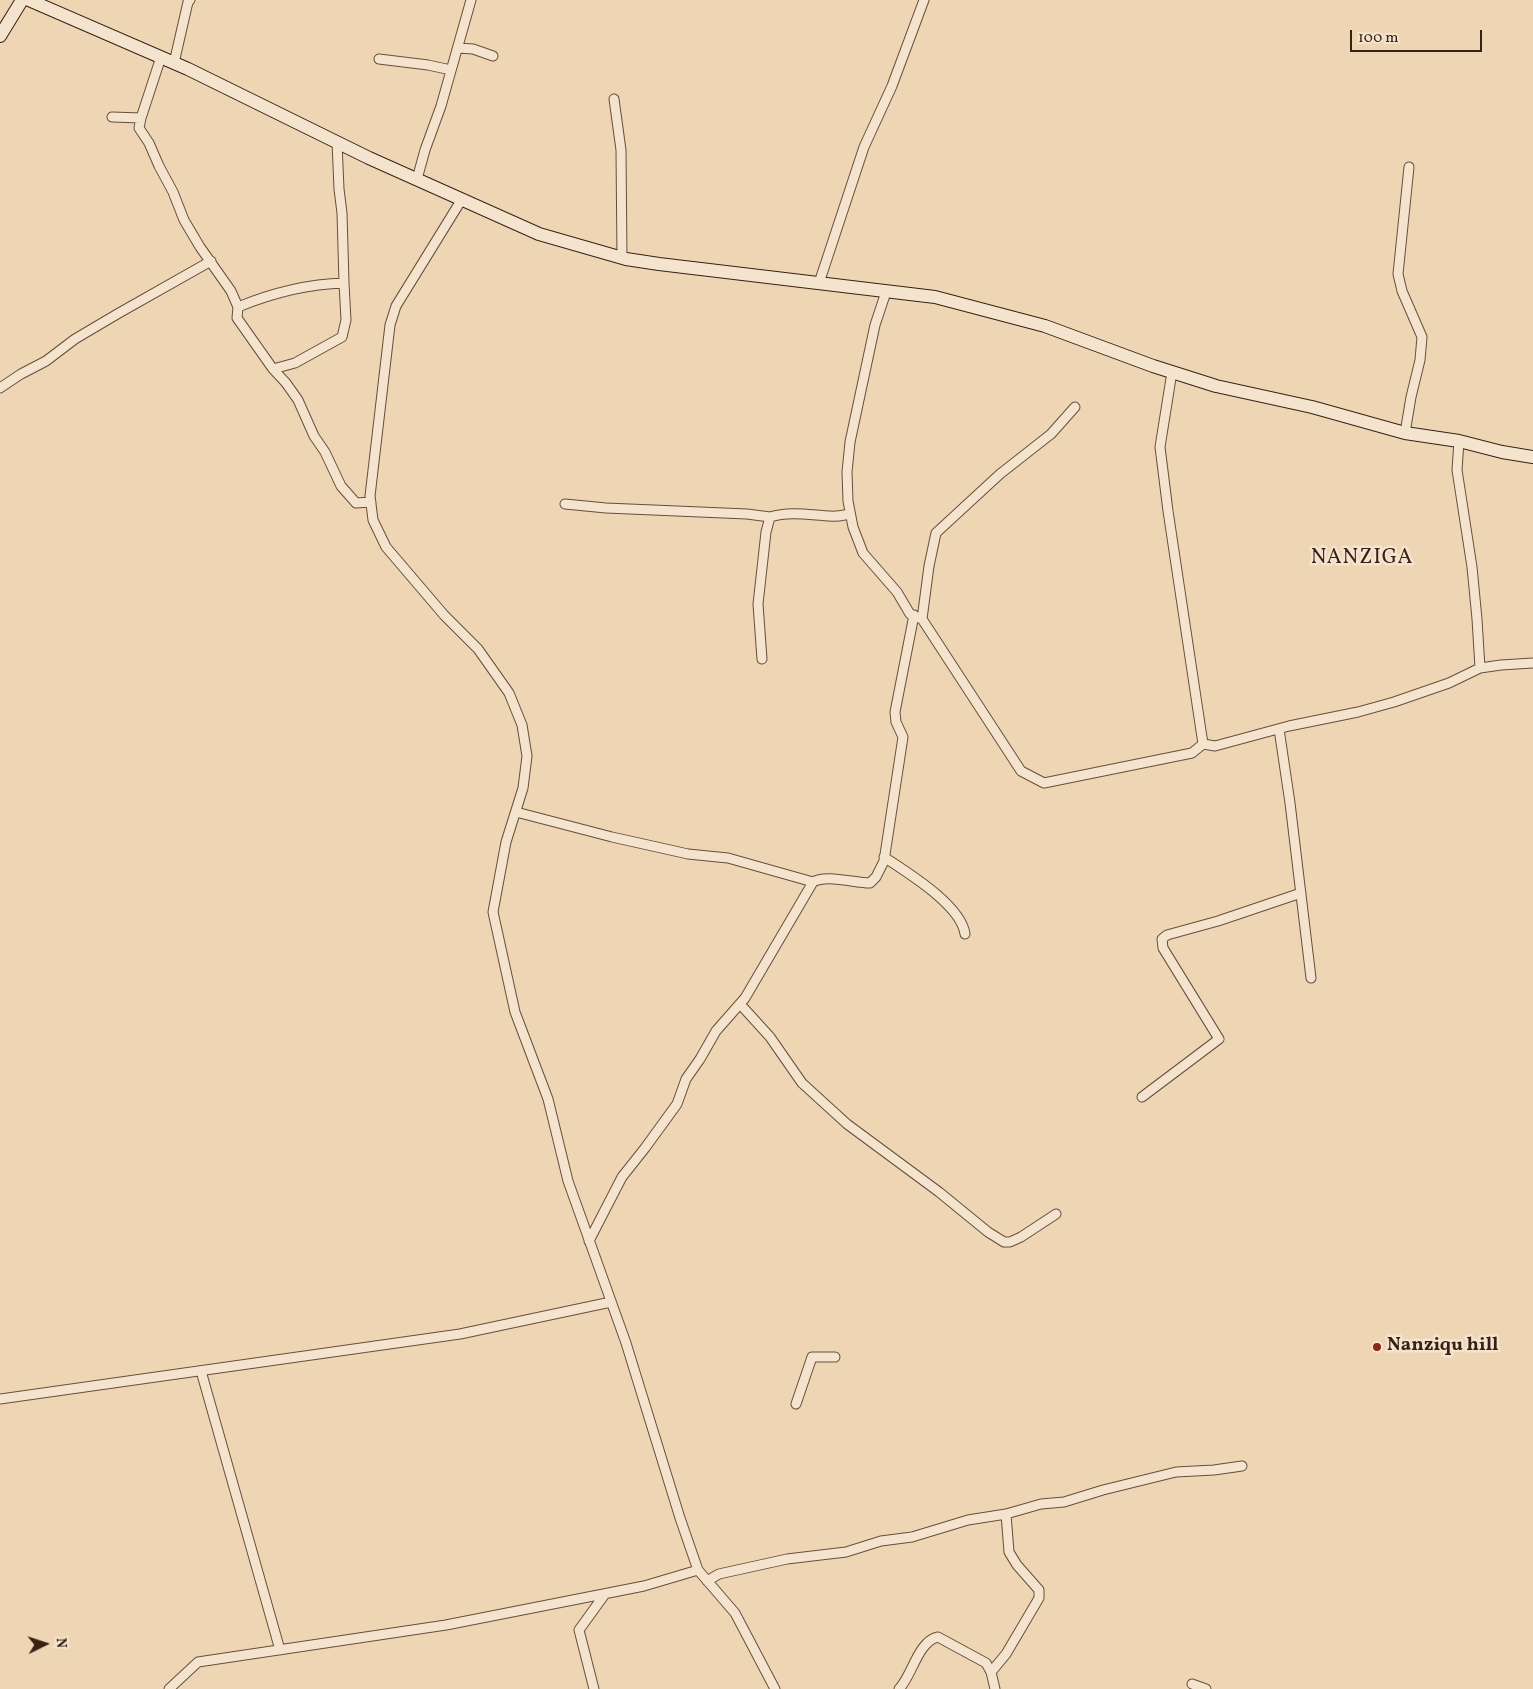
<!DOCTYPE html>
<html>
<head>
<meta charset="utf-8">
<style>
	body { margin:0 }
	#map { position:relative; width:1533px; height:1689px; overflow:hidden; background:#eed6b4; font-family:Vollkorn,serif }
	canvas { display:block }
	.north { position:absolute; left:20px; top:1619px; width:50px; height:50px; -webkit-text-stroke:4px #f4e4ce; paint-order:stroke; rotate:86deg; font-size:14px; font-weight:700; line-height:20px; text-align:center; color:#382015 }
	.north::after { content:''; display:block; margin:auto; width:18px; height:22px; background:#382015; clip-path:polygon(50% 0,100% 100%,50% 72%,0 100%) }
	.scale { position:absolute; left:1350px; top:30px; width:132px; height:22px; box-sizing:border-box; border:2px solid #382015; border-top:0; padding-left:6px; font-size:15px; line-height:18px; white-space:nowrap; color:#382015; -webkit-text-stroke:4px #f4e4ce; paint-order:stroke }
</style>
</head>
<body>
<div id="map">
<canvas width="1533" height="1689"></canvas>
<div class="north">N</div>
<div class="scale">100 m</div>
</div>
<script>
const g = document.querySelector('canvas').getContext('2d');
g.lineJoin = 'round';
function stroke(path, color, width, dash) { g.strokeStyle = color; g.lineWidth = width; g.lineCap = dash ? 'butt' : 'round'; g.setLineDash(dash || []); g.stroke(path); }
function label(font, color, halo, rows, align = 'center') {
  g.font = font + ' Vollkorn,serif'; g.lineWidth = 5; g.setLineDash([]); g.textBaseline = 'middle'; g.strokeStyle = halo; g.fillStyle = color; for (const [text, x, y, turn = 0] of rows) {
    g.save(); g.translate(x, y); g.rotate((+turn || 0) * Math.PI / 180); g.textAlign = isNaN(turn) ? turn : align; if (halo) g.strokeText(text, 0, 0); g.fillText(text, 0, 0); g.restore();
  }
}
const street = new Path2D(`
	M458,48L473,49L493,56
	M379,59L428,65L451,70
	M174,63L188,2L190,0
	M614,99L621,150L622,258
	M112,117L141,118L161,57
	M141,118L139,128L149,143L159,166L173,192L184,220L200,247L231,291L238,307L237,318L273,369L286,383L298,400L314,436L325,452L341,486L356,503L371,502
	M417,179L425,150L441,106L471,0
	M462,199L396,306L390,325L370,496L373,520L386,547L444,615L478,649L509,693L522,725L527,756L523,788L506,842L493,912L515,1012L548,1099L568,1181L626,1343L680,1518L698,1570L735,1613L775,1689
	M819,283L864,147L892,86L924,0
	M886,292L875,325L850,442L847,472L848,501L853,527L863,553L897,592L910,614L922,619L1021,771L1044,783L1192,753L1203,744L1215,746L1289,726L1358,712L1394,702L1449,683L1480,668L1477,619L1472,567L1457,470L1459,441
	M238,307C272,293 307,284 344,283L342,213L339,189L337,142
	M273,369L295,363L342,337L346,320L344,283
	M1172,372L1160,447L1168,511L1203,744
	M0,388L21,374L46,361L75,339L119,313L211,261
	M1405,433L1411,397L1420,360L1422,337L1402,291L1398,274L1409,167
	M565,504L606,508L747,514L770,517
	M922,619L929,566L936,533L1000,474L1051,434L1075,407
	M762,659L758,604L766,532L770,517C790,511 810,515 830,516C837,517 844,515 850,514
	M1480,668L1501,665L1533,663
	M1279,729L1290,803L1311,978
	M516,812L612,837L688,854L728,858L813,882
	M884,857C908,873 961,905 965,934
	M740,1004L770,1037L802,1083L847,1124L939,1192L988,1232L1004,1242H1010L1021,1237L1056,1214
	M1142,1097L1219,1039L1163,948L1162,939L1167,935L1218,921L1301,893
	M589,1241L622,1177L645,1148L677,1104L686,1079L700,1059L716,1031L745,998L813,882C826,874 854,883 870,883L876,877L884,861L903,737L896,722L895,712L914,615
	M201,1371L280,1650
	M0,1399L460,1334L611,1302
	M796,1404L812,1357H835
	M707,1581L719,1574L787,1559L846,1552L881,1541L912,1537L968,1520L1006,1514L1041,1504L1064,1502L1103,1490L1176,1472L1214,1470L1242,1466
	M991,1672L1006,1654L1039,1598V1590L1017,1565L1009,1552L1006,1514
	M1192,1684L1206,1689
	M169,1689L198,1662L446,1625L644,1586L698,1570
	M594,1689L579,1630L605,1594
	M899,1689C912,1676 918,1641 938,1637L986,1663L991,1672L995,1689`);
const secondary = new Path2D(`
	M29,0L188,69L369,158L539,234L626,259L659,264L935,297L1045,326L1153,366L1216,386L1312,407L1405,433L1459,441L1502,452L1533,457
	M0,36L22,0`);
const markers = [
	[1377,1347,5,"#8f2418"]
];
const poiNames = [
	["Nanziqu hill",1387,1347]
];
const quarterNames = [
	["NANZIGA",1362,559]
];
stroke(street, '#664e3d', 11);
stroke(secondary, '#382015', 14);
stroke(street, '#f4e4ce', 9);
stroke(secondary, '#f4e4ce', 12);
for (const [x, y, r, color] of markers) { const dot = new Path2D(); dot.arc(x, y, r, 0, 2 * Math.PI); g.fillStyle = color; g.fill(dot); stroke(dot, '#f4e4ce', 2); }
label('bold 19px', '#382015', '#f4e4ce', poiNames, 'left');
g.letterSpacing = '1px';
label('21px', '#382015', '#f4e4ce', quarterNames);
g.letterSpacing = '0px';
</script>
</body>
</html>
